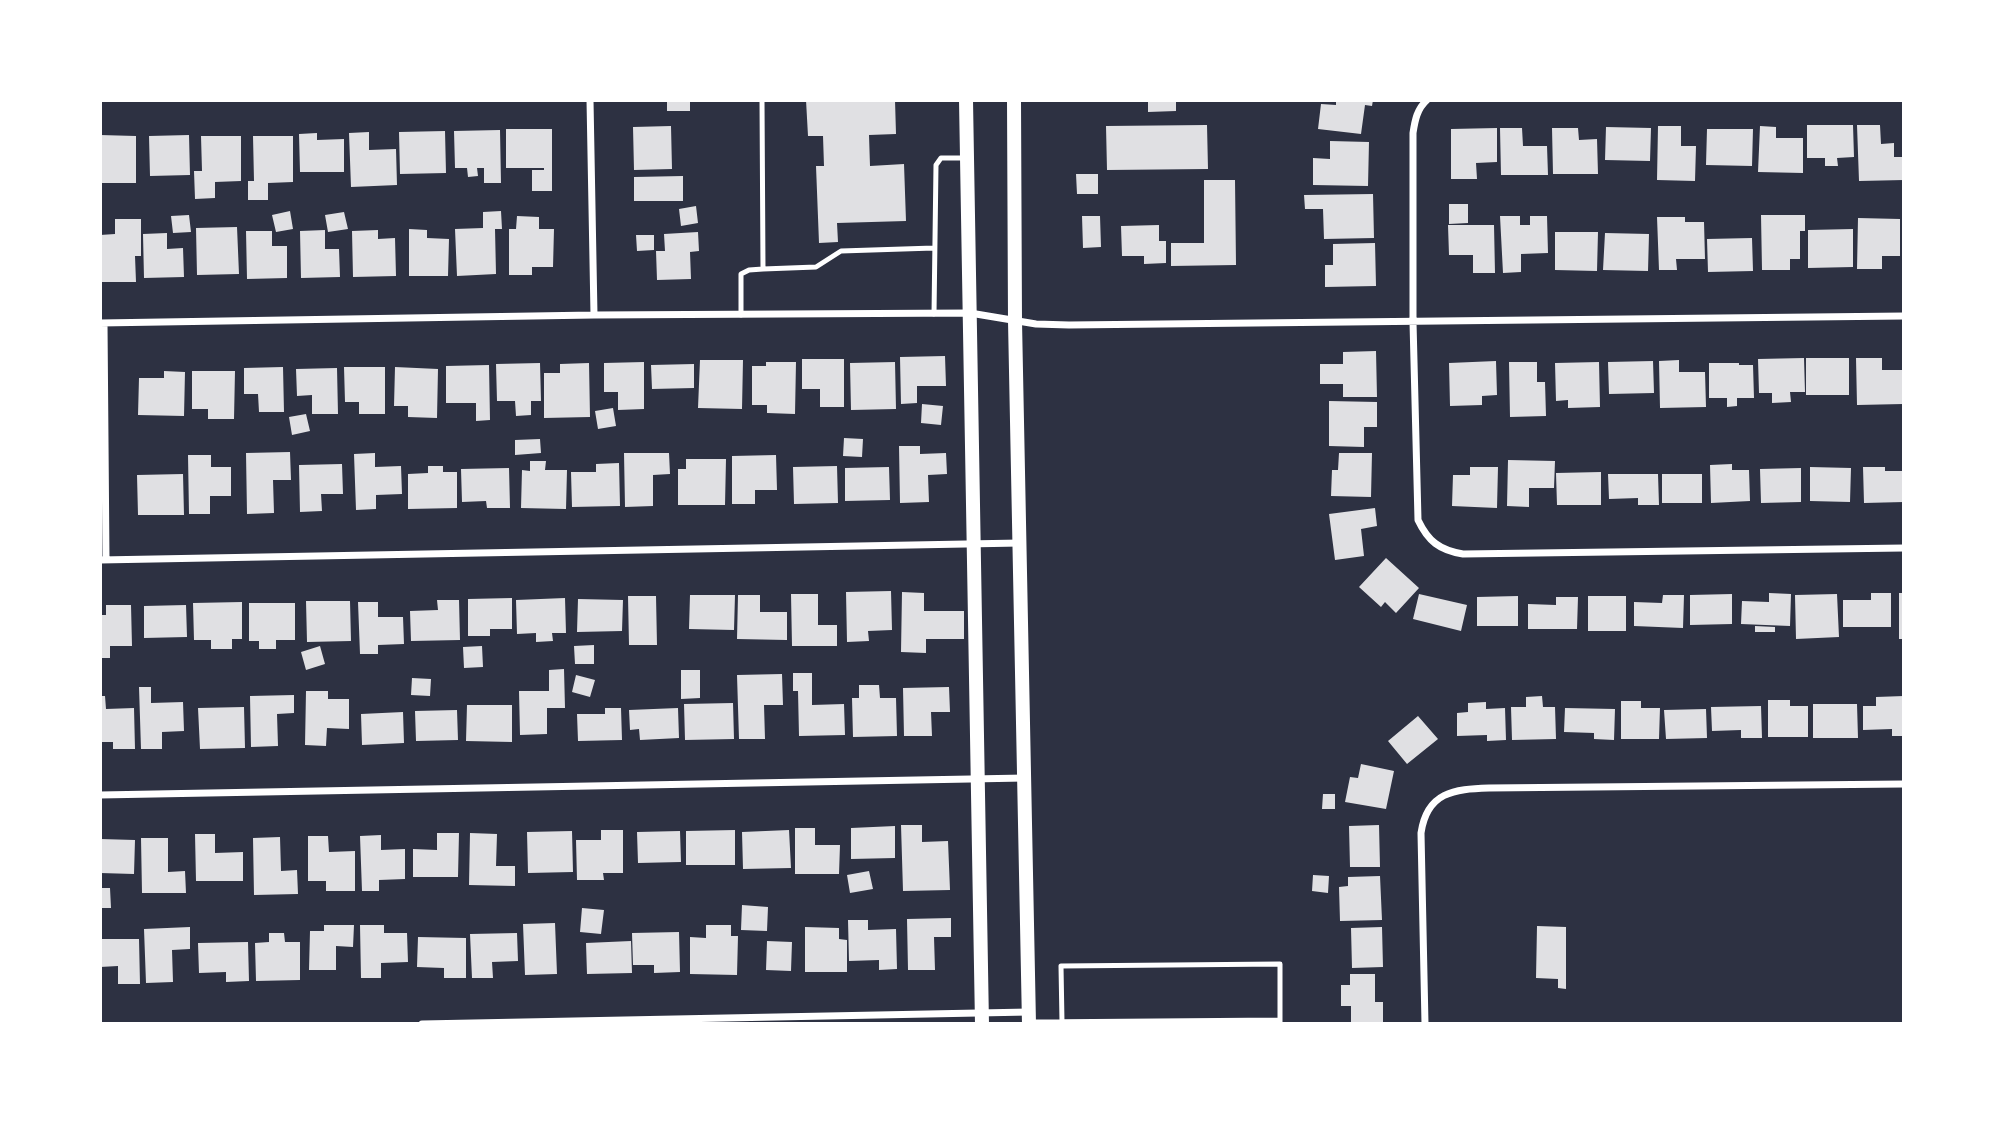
<!DOCTYPE html>
<html>
<head>
<meta charset="utf-8">
<style>
	body { margin:0 }
	#map { position:relative; width:2004px; height:1124px; overflow:hidden; background:#2d3142; font-family:Cabin,sans-serif }
	canvas { display:block }
	.frame { position:absolute; inset:0; border:102px solid #fff; pointer-events:none }
</style>
</head>
<body>
<div id="map">
<canvas width="2004" height="1124"></canvas>
<div class="frame"></div>
</div>
<script>
const g = document.querySelector('canvas').getContext('2d');
g.lineJoin = 'round';
function fillPath(path, color) { g.fillStyle = color; g.fill(path, 'evenodd'); }
function stroke(path, color, width, dash) { g.strokeStyle = color; g.lineWidth = width; g.lineCap = dash ? 'butt' : 'round'; g.setLineDash(dash || []); g.stroke(path); }
const building = new Path2D(`
	M667,100H690V111H667Z
	M806,100H895L896,134L869,135L870,166L904,164L906,221L837,223L838,242L819,243L816,166H824L823,136H808Z
	M1148,100H1176V111L1148,112Z
	M1336,100H1373L1372,106L1365,105L1361,134L1318,129L1321,104L1336,105Z
	M1207,125L1208,169L1107,170L1106,126Z
	M1807,125H1853L1854,157L1837,158L1838,166H1825V158H1807Z
	M1857,125H1880L1881,144L1894,143V157H1904V180L1859,181Z
	M671,126L672,169L634,170L633,127Z
	M1658,126H1681V146H1696L1695,181L1657,180Z
	M1760,126L1776,127V138H1803V173L1758,172Z
	M1606,127L1651,128L1650,161L1605,160Z
	M1497,128V162L1476,163L1477,179H1451V129Z
	M1500,128H1522L1523,146H1547L1548,175H1501Z
	M1552,128H1578L1579,140L1597,139L1598,174H1553Z
	M506,129H552V191H532V170H544V168H506Z
	M1707,129H1753L1752,166L1706,165Z
	M500,130L501,183H484V168H477L478,176L468,177L467,168H455L454,131Z
	M445,131L446,173L400,174L399,132Z
	M369,132V150L396,149L397,185L351,187L349,133Z
	M317,133V140L344,139V172H300L299,134Z
	M100,135L136,136V183H100Z
	M189,135L190,175L150,176L149,136Z
	M201,136H241V181L215,182V198L195,199L194,171H202Z
	M253,136H293V182L268,183V200H248V181H254Z
	M1330,141L1369,142L1368,186L1313,185V158L1330,159Z
	M1076,174H1098V194H1077Z
	M683,176V201H634V177Z
	M1204,180H1235L1236,265L1171,266V243H1204Z
	M1373,194L1374,238L1324,239L1323,209H1305L1304,195Z
	M1449,204H1468V223L1449,224Z
	M696,206L698,223L681,226L679,209Z
	M290,211L293,229L276,232L272,215Z
	M501,211L502,229H495L496,274L457,276L455,229L483,228V212Z
	M344,212L348,229L328,232L325,215Z
	M189,215L191,232L173,233L171,216Z
	M1761,215H1805V231H1800V259H1790V270H1762Z
	M517,216L539,217V229H554L553,267H532V275H509V229H516Z
	M1082,216H1100L1101,247L1083,248Z
	M1500,216H1520V225H1530V216H1547L1548,253L1521,254V272L1503,273Z
	M1657,217H1685V222H1704L1705,259H1676L1677,270H1659Z
	M1858,218L1900,219V256H1882V269H1857Z
	M115,219H141V256H135L136,282H100V235L115,234Z
	M1159,225V241H1166V263L1144,264V256H1122L1121,226Z
	M1448,225H1494L1495,273H1473V255H1449Z
	M237,227L239,274L197,275L196,228Z
	M409,229L427,230V238L449,239L448,276H409Z
	M1853,229V267L1808,268V230Z
	M325,230V249H339L340,277L301,278L300,231Z
	M378,230V239L395,238L396,276L353,277L352,231Z
	M246,231H272V246H287V278L247,279Z
	M698,232L699,251L690,252L691,279L657,280L656,251H665L664,234Z
	M1555,232H1598L1597,271L1555,270Z
	M167,233V249L183,248L184,277L144,278L143,234Z
	M1605,233L1649,234L1648,271L1603,270Z
	M636,235H654V250L637,251Z
	M1752,238L1753,271L1708,272L1707,239Z
	M1375,243L1376,286L1325,287V265H1333V244Z
	M1376,351L1377,397H1343V384H1320V364H1343V352Z
	M945,356L946,386H917V403L901,404L900,357Z
	M1804,358L1805,392H1790L1791,402L1772,403V393H1759L1758,359Z
	M1806,358H1849V395H1806Z
	M1856,358H1882V370H1902L1903,404L1857,405Z
	M802,359H844V407H820V389H802Z
	M700,360H743L742,409L698,408Z
	M1679,360V372H1705L1706,407L1660,408L1659,361Z
	M1496,361L1497,395L1482,396V405L1450,406L1449,363Z
	M1653,361L1654,393L1609,394L1608,362Z
	M644,362V409L618,410V392H604V363Z
	M766,362H796L795,414L767,413V405H752V366H766Z
	M895,362L896,409L851,410L850,363Z
	M1509,362H1537V382H1545L1546,416L1510,417Z
	M1599,362L1600,407L1568,408V400L1556,401L1555,363Z
	M540,363L541,401H531V415L516,416L515,401H497L496,364Z
	M589,363L590,417L544,418V373H560V364Z
	M1709,363H1739V365H1753L1754,398H1737V406L1727,407V398H1709Z
	M694,364V388L652,389L651,365Z
	M489,365L490,420L476,421V403H446V366Z
	M283,367L284,412H259L258,394H244V368Z
	M344,367H385V414H359V402H345Z
	M395,367L438,369L437,418L408,417V406H394Z
	M337,368L338,414H312V395L297,396L296,369Z
	M164,371L185,372L184,416L138,415L139,378H164Z
	M192,371H235L234,419H208V409H192Z
	M1329,401L1377,402V427H1364V447L1329,446Z
	M922,404L943,406L941,425L921,423Z
	M613,408L616,426L598,429L595,411Z
	M306,414L310,431L292,435L289,417Z
	M844,438L863,439L862,457L843,456Z
	M540,439L541,453L515,455V440Z
	M899,446H920V454L946,453L947,474L928,475L929,502L900,503Z
	M290,452L291,480H273L274,513L247,514L246,453Z
	M375,453V467L401,466L402,494L376,495V509L356,510L354,454Z
	M624,453H669L670,474L653,475V506L625,507Z
	M1339,453H1372L1371,497L1331,496L1332,470H1338Z
	M188,455H211V467H231V496H210V514H189Z
	M776,455L777,490H755V504H732V456Z
	M686,459H726L725,505H678V469H686Z
	M1508,460L1555,461L1554,488H1529V507L1507,506Z
	M530,461H546L545,470H567L566,509L521,508L522,470L530,471Z
	M619,463L620,506L572,507L571,472H596V464Z
	M342,464L343,494H321L322,511L300,512L299,465Z
	M1732,464V470H1749L1750,501L1711,503L1710,465Z
	M428,466H443V472H457V508L408,509V474L428,473Z
	M837,466L838,503L794,504L793,467Z
	M889,467L890,500L845,501V468Z
	M1470,467H1498L1497,508L1452,506L1453,475H1470Z
	M1810,467L1851,468L1850,502L1810,501Z
	M1863,467H1885V471H1903L1904,502L1864,503Z
	M509,468L510,508H487L486,501L462,502L461,469Z
	M1801,468V502L1761,503L1760,469Z
	M1601,472V505H1557L1556,473Z
	M183,474L184,515H138L137,475Z
	M1608,474H1658L1659,505H1638V498L1609,499Z
	M1662,474H1702V503H1662Z
	M1375,508L1377,526L1361,529L1364,556L1335,560L1329,514Z
	M1386,558L1419,588L1396,613L1385,602L1381,607L1359,587Z
	M891,591L892,630L868,631L869,641L847,642L846,592Z
	M902,592L924,593V611H964V639H926V653L901,652Z
	M1769,593L1791,594L1790,626L1741,624L1742,601L1769,602Z
	M1871,593H1891V627H1843V600H1871Z
	M1899,593H1904V639H1899Z
	M791,594H818V625H837V646H792Z
	M1419,594L1467,605L1461,631L1413,619Z
	M1732,594V624L1690,625V595Z
	M1837,594L1839,637L1796,639L1795,595Z
	M690,595H735L734,630L689,629Z
	M738,595H760V612H787V640L737,639Z
	M1663,595H1684L1683,628L1634,626V602L1662,603Z
	M628,596H656L657,645H629Z
	M1518,596V626H1477V597Z
	M1588,596H1626V631H1588Z
	M1556,597H1578L1577,629H1528V604L1556,605Z
	M512,598V629H490V636H468V599Z
	M565,598L566,633H552L553,641L536,642V633L517,634L516,600Z
	M578,599L623,600L622,631L577,632Z
	M437,600H459L460,640L411,641L410,611L438,610Z
	M306,601H350L351,641L307,642Z
	M242,602V639H232V649H211V640H194L193,603Z
	M358,602H378V617H403L404,644L378,645V654H360Z
	M249,603H295V640H276V649H259V641H249Z
	M106,605H131L132,646H110V658H100V615H106Z
	M186,605L187,637L144,638V606Z
	M1755,626L1775,627V632H1755Z
	M594,645V664H575L574,646Z
	M320,646L325,664L306,670L301,652Z
	M482,646L483,667L464,668L463,647Z
	M564,669L565,708H547V734L520,735L519,691H549V670Z
	M681,670H700V698L681,699Z
	M793,673H812V705L844,704L845,735L799,736L798,691H793Z
	M782,674L783,705H764L765,739H739L737,675Z
	M576,675L595,680L590,697L572,692Z
	M412,678L431,679L430,696L411,695Z
	M859,685H879L880,698H896L897,736L853,737L852,698H859Z
	M139,687H151V703L183,702L184,731L162,732V749H141Z
	M949,687L950,712H931L932,736H904L903,688Z
	M306,691H328V699H349V729L327,728L326,746L305,745Z
	M294,695V713L277,714L278,746L251,747L250,696Z
	M100,696H105L106,709L134,708L135,749H113V742H100Z
	M1542,696L1543,707H1555L1556,739L1512,740L1511,707H1526V697Z
	M1904,696V736H1892V729L1863,730V706H1876V697Z
	M1768,700H1790V706H1808V737H1768Z
	M1621,701H1641V708H1660L1659,739H1621Z
	M1486,702V709L1505,708L1506,740L1487,741V735L1457,736V713L1468,712V703Z
	M733,703L734,739L685,740L684,704Z
	M1813,704H1857L1858,738H1813Z
	M467,705H512V742L466,741Z
	M1761,706L1762,738H1741V730L1712,731L1711,707Z
	M244,707L245,748L200,749L198,708Z
	M605,708H621L622,740L578,741L577,714H605Z
	M678,708L679,738L640,740L639,729L630,730L629,710Z
	M1565,708L1615,709L1614,740L1594,739V733L1564,732Z
	M1706,709L1707,738L1666,739L1664,710Z
	M457,710L458,740L416,741L415,711Z
	M403,712L404,743L362,745L361,714Z
	M1418,716L1438,739L1407,764L1388,741Z
	M1361,764L1394,771L1386,809L1345,802L1350,777L1358,778Z
	M1323,794H1335V809H1322Z
	M901,825H922V842L948,841L950,890L903,891Z
	M1379,825L1380,867H1350L1349,826Z
	M895,826V858L851,859V828Z
	M795,828H815V845H840L839,874H795Z
	M601,830H623V873H603L604,880H577L576,840H601Z
	M735,830V865H686V831Z
	M789,830L791,868L743,869L742,832Z
	M572,831L573,872L528,873L527,832Z
	M680,831L681,862L638,863L637,832Z
	M437,833H459L458,877H413V849L437,850Z
	M470,833L497,834L496,866H515V886L469,885Z
	M195,834H215V853L243,852V881H196Z
	M381,835V850L405,849V879L379,880V891H362L360,836Z
	M308,836H328L329,852L355,851V891H326V881H308Z
	M280,837L281,871L297,870L298,894L254,895L253,838Z
	M141,838H168V872L185,871L186,893H142Z
	M100,839L135,840L134,874L100,873Z
	M869,871L873,889L850,893L847,875Z
	M1313,875L1329,876L1328,893L1312,891Z
	M1380,876L1382,920L1340,921L1339,887L1348,886V877Z
	M100,888H110L111,908H100Z
	M742,905L768,907L767,931L741,930Z
	M582,908L604,910L601,934L580,932Z
	M951,918V937H934L935,970H908L907,919Z
	M848,920H868V930L896,929L897,969L879,970V960L849,961Z
	M555,923L557,974L525,975L523,924Z
	M324,925H354L353,947L336,946V970H309L310,931H324Z
	M360,925H384V933H407L408,962L381,963V978H361Z
	M706,925H731V936H738L737,975L690,974V937L706,938Z
	M1537,926L1566,927V989L1558,988V979L1536,978Z
	M190,927V949L172,950L173,982L146,983L144,929Z
	M805,927L839,928V939L847,940V972H805Z
	M1382,927L1383,967L1352,968L1351,928Z
	M679,932L680,972L654,973V965H633L632,933Z
	M269,933H284L285,942H300V980L256,981L255,943L269,942Z
	M517,933L518,961L492,962L493,978H472L470,934Z
	M418,937L466,938V978H444V968L417,967Z
	M100,939H139L140,984H118V966L100,967Z
	M631,941L632,973L587,974L586,943Z
	M767,941L792,942L791,971L766,970Z
	M248,942L249,981L226,982V972L199,973L198,943Z
	M1350,974H1375V1002H1383V1022H1351V1006H1341V985H1350Z`);
const service = new Path2D(`
	M762,100L763,269L816,267L841,251L934,248
	M934,314L936,165L941,158H964
	M741,315V274L749,270L763,269
	M1031,1022L1280,1020
	M1062,1022L1061,966L1280,964V1024`);
const minor = new Path2D(`
	M590,100L594,315
	M1427,100C1417,109 1415,120 1413,133V322L1418,520C1428,541 1439,550 1463,554L1904,548
	M100,323L594,315L970,313L1036,324L1069,325L1904,316
	M104,323L106,560
	M100,560L1020,543
	M100,795L1025,778
	M422,1024L1029,1012
	M1425,1024L1421,833C1427,792 1454,789 1489,788L1904,784`);
const secondary = new Path2D(`
	M966,100L982,1024
	M1014,100L1015,321L1029,1024`);
fillPath(building, '#e0e0e3');
stroke(service, '#fff', 5);
stroke(minor, '#fff', 7);
stroke(secondary, '#fff', 14);
</script>
</body>
</html>
